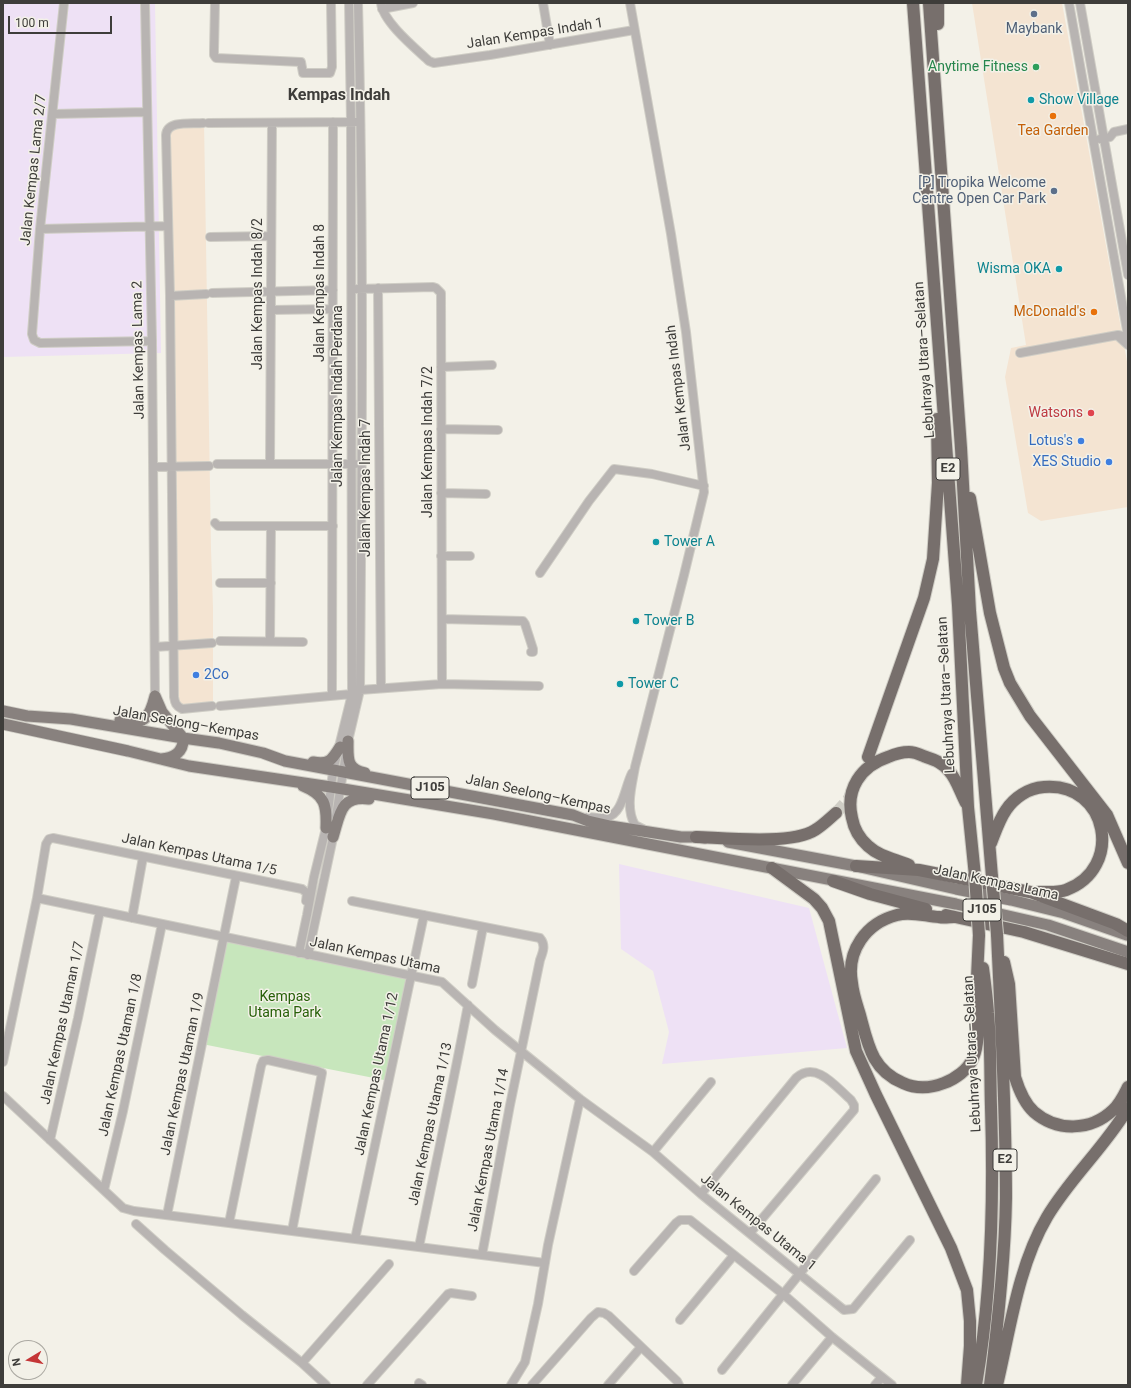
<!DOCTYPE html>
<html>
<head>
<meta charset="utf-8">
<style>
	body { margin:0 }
	#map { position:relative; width:1131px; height:1388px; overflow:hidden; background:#f3f1e8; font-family:Roboto,sans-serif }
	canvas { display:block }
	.frame { position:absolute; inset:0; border:4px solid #3e3d3a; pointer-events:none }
	.north { position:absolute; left:8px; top:1340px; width:40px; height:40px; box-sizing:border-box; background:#f3f1e8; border:1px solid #aba9a2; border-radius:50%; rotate:260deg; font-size:11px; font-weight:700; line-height:16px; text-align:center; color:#3e3d3a }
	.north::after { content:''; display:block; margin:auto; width:14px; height:18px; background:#c53637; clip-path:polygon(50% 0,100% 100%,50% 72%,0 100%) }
	.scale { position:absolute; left:8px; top:16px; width:104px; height:18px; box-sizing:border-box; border:2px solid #3e3d3a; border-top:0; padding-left:5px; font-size:12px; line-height:14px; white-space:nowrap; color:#3e3d3a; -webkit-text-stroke:3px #f3f1e8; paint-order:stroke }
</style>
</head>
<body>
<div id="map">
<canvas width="1131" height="1388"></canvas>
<div class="frame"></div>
<div class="north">N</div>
<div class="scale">100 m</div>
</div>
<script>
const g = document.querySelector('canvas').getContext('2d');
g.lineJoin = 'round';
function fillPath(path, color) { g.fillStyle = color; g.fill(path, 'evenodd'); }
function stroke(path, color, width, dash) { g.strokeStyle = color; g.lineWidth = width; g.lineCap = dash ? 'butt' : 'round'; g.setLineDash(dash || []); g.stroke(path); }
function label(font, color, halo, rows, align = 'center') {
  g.font = font + ' Roboto,sans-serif'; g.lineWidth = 3; g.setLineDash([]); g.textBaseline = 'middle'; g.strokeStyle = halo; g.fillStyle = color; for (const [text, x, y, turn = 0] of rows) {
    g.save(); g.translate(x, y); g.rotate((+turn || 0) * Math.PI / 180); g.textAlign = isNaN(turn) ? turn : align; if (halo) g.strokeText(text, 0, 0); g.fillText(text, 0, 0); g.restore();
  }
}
const commercial = new Path2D(`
	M972,3H1062L1128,367V507L1041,521L1028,513L1005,377L1011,348L1026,345Z
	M204,121L211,549L213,608V709H176L163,129L167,124Z`);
const industrial = new Path2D(`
	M3,3H155L161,353L3,357Z
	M619,864L809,908L847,1048L662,1064L669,1032L653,971L621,949Z`);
const green = new Path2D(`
	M224,937L411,976L389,1081L202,1044Z`);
const highwayTunnel = new Path2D(`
	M836,813L848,800L853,790`);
const minor = new Path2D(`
	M64,3L40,229L32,334L34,340L40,343L152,341
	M145,3L152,341L155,696
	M215,3L214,50V55L216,58L301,62L303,73H330L332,67L331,3
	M381,3C383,22 415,48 429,61L434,63L490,55L634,30
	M543,3L550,45
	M630,3L671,234L686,332L704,492L684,575L635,767C632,785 625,808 635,825L643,829
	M1069,3L1128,336
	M1080,3L1128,275
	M382,9L413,3
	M53,114L147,112
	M203,123C191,124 167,120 166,135L170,296L174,697C175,703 176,706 182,709L212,706
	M208,123L356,122
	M1114,132L1128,129
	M1100,139L1110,137L1114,132
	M40,229L168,226
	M210,237L271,236
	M378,288L381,688
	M357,289L433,287L436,288L441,293L442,684
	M212,293L333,290
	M170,296L206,294
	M271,310L333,309
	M1118,336L1128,345
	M1020,353L1118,335L1128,337
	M441,367L492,365
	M441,429L498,430
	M217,464H355
	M270,464L272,123
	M153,467L209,466
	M441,493L486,494
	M215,523L218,526H333
	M441,556H470
	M540,573L589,501L614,469L652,474L704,486
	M220,583H271
	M442,619L523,621L525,624L533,649V652H531
	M220,641L303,642
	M270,641L271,526
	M155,647L212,643
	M360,690L442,684L539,686
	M332,695L333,122
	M220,706L352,694
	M336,816L348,741L360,690C362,461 364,232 358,3
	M588,817C594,817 601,819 607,817C623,814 625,786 632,773
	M37,898L442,982L495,1030L580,1099L653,1152L701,1194L844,1310L853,1309L910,1240
	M352,901L540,938C546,945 543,952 540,960L510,1105L482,1255
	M132,918L143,857
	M299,953L307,915L314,877L326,828L333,771L352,694L351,122L349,3
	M308,955L334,833
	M472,984L483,927
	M3,1062L37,898L46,844L49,839L53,838L302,889L307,893L306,901
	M3,1096L123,1208L134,1211L545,1263
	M50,1140L78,1018L100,911
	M653,1152L711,1082
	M104,1190L123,1111L162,924
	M701,1194L796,1078C816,1060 836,1087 851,1100L854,1105V1110L750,1233
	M167,1215L236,877
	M229,1223L261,1066L263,1061L268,1060L317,1071L322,1073L292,1231
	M136,1224L165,1250L242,1315L302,1363L326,1385
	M355,1239L424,915
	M419,1247C435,1166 453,1086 468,1005
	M634,1271L676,1223L680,1220H690L783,1294L832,1337L892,1385
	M680,1320L734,1255
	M302,1363L389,1264
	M722,1370L876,1179
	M419,1383L422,1385
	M367,1385L448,1294L451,1293L472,1296
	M511,1385L525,1362L538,1304L548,1245L580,1099
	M532,1385L591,1318L598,1312L604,1313L609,1316L677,1381L679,1385
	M608,1385L641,1347
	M792,1385L832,1337
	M875,1385L882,1377`);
const major = new Path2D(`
	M155,696L162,712L183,738C184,752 174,758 161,759
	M3,711L27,716L71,719L183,738L219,743L263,753L285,761L573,815L588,821L610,826L681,837H696L705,838
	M120,720C144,725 149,720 155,696
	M3,724L128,751L189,766L331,787L494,814L956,904L1048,925L1128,952
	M348,741C348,758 346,769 365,773
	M313,762C329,765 332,760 340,747
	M303,786C325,795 327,805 326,828
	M333,837C340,815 340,795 369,799
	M728,842L856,866L956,889L1011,900L1064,913L1127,935`);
const highway = new Path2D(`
	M913,3L958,605L968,807L975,876
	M929,3L961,448L970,611L992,877
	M938,3V24
	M970,498L990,613L1004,668L1010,683L1030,716L1107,815L1128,863
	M868,757L924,598L933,559L938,483L937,419
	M696,837C725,838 792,845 815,830C822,826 829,819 836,813
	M991,843C995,833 999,820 1006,810C1014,798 1028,788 1044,787C1109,782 1124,869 1066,890C1058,893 1048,892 1039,892
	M909,865C895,859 880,857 868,846C859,838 854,829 852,818C845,789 861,766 888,757C895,754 902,752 909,752C915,752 921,755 926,757C935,760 943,763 949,771C956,778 961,794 966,803
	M856,866L919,870L1030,892L1116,924L1128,931
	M772,868L814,899L822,908L829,921L856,1051L876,1095L951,1248L967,1290L970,1321V1346L967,1385
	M833,881L870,894L926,909
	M946,915L1024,932L1128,964
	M954,917C949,917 944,918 939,917C925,916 910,911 897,915C866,923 846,951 852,983C853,994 857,1005 860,1015C868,1045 872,1070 903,1083C916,1089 931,1088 944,1083C955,1079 968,1070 973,1058C981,1039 976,1019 976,999C977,977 978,956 979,935
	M1004,962L1009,984L1015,1077C1019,1090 1024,1103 1034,1112C1057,1132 1091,1131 1113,1110C1120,1104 1124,1095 1128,1087
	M976,1385C992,1293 994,1200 991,1107C990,1076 991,1044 988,1013C987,998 985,983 983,968
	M990,1385C998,1323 1005,1260 1006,1198C1006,1110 1001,1022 997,934
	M997,1385C1010,1330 1018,1266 1047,1217C1070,1178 1105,1147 1128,1108`);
const highwayBridge = new Path2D(`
	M975,876L979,935
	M992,877L997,934`);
const markers = [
	[1034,14,4,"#5c6f8a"],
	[1036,67,4,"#2e9e5b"],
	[1031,100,4,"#0f9aa8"],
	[1053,116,4,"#e8710a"],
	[1054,191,4,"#5c6f8a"],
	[1059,269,4,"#0f9aa8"],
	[1094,312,4,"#e8710a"],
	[1091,413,4,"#e0444e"],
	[1081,441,4,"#3f7fe0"],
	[1109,462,4,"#3f7fe0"],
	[656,542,4,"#0f9aa8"],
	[636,621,4,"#0f9aa8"],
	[196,675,4,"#3f7fe0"],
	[620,684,4,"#0f9aa8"]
];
const shields = [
	[948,469,24],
	[430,788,38],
	[982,910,38],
	[1005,1160,24]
];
const shieldNames = [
	["E2",948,469],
	["J105",430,788],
	["J105",982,910],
	["E2",1005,1160]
];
const serviceNames = [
	["Maybank",1034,29],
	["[P] Tropika Welcome",1046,183,"right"],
	["Centre Open Car Park",1046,199,"right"]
];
const streetNames = [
	["Jalan Kempas Indah 1",535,34,-9],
	["Jalan Kempas Lama 2/7",34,170,-84],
	["Jalan Kempas Indah 8",320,293,-90],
	["Jalan Kempas Indah 8/2",258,294,-90],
	["Jalan Kempas Lama 2",139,350,-91],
	["Lebuhraya Utara–Selatan",925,360,-94],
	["Jalan Kempas Indah",679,388,-97],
	["Jalan Kempas Indah Perdana",338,396,-90],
	["Jalan Kempas Indah 7/2",428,442,-90],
	["Jalan Kempas Indah 7",366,488,-90],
	["Lebuhraya Utara–Selatan",947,695,-93],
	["Jalan Seelong–Kempas",186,724,10],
	["Jalan Seelong–Kempas",538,795,12],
	["Jalan Kempas Utama 1/5",199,855,12],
	["Jalan Kempas Lama",996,883,12],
	["Jalan Kempas Utama",375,956,12],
	["Jalan Kempas Utaman 1/7",63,1023,-78],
	["Lebuhraya Utara–Selatan",973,1054,-93],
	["Jalan Kempas Utaman 1/8",121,1055,-78],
	["Jalan Kempas Utaman 1/9",183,1074,-78],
	["Jalan Kempas Utama 1/12",377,1074,-78],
	["Jalan Kempas Utama 1/13",431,1124,-78],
	["Jalan Kempas Utama 1/14",489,1150,-79],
	["Jalan Kempas Utama 1",758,1223,39]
];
const leisureNames = [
	["Anytime Fitness",1028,67]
];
const cultureNames = [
	["Show Village",1039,100],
	["Wisma OKA",1051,269,"right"],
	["Tower A",664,542],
	["Tower B",644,621],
	["Tower C",628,684]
];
const foodNames = [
	["Tea Garden",1053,131],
	["McDonald's",1086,312,"right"]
];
const healthNames = [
	["Watsons",1083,413]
];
const shopNames = [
	["Lotus's",1073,441],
	["XES Studio",1101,462],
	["2Co",204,675,"left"]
];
const parkNames = [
	["Kempas",285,997],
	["Utama Park",285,1013]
];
const quarterNames = [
	["Kempas Indah",339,96]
];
fillPath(commercial, '#f4e4d2');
fillPath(industrial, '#eee1f5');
fillPath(green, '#c7e6bc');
stroke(highwayTunnel, '#cfcdc5', 12, [12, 6]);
stroke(minor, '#cfcdc5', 10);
stroke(major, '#cfcdc5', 13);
stroke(highway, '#cfcdc5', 14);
stroke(minor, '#b8b4b2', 8);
stroke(major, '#88817e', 11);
stroke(highway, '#776f6c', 12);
stroke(highwayBridge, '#cfcdc5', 14, []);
stroke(highwayBridge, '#776f6c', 12);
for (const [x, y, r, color] of markers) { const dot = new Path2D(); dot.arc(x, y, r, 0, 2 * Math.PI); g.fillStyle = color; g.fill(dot); stroke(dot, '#f3f1e8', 1.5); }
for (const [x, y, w] of shields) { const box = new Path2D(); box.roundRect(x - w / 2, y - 11, w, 22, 3); g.fillStyle = '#f3f1e8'; g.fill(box); stroke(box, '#3e3d3a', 1); }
label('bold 13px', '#3e3d3a', null, shieldNames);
label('14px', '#4e5e75', '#f3f1e8', serviceNames);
label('14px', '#3e3d3a', '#f3f1e8', streetNames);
label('14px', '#27864d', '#f3f1e8', leisureNames, 'right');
label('14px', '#0d838f', '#f3f1e8', cultureNames, 'left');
label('14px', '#c56008', '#f3f1e8', foodNames);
label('14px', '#be3a42', '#f3f1e8', healthNames, 'right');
label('14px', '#366cbe', '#f3f1e8', shopNames, 'right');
label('14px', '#276008', '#f3f1e8', parkNames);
label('bold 16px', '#3e3d3a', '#f3f1e8', quarterNames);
</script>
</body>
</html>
